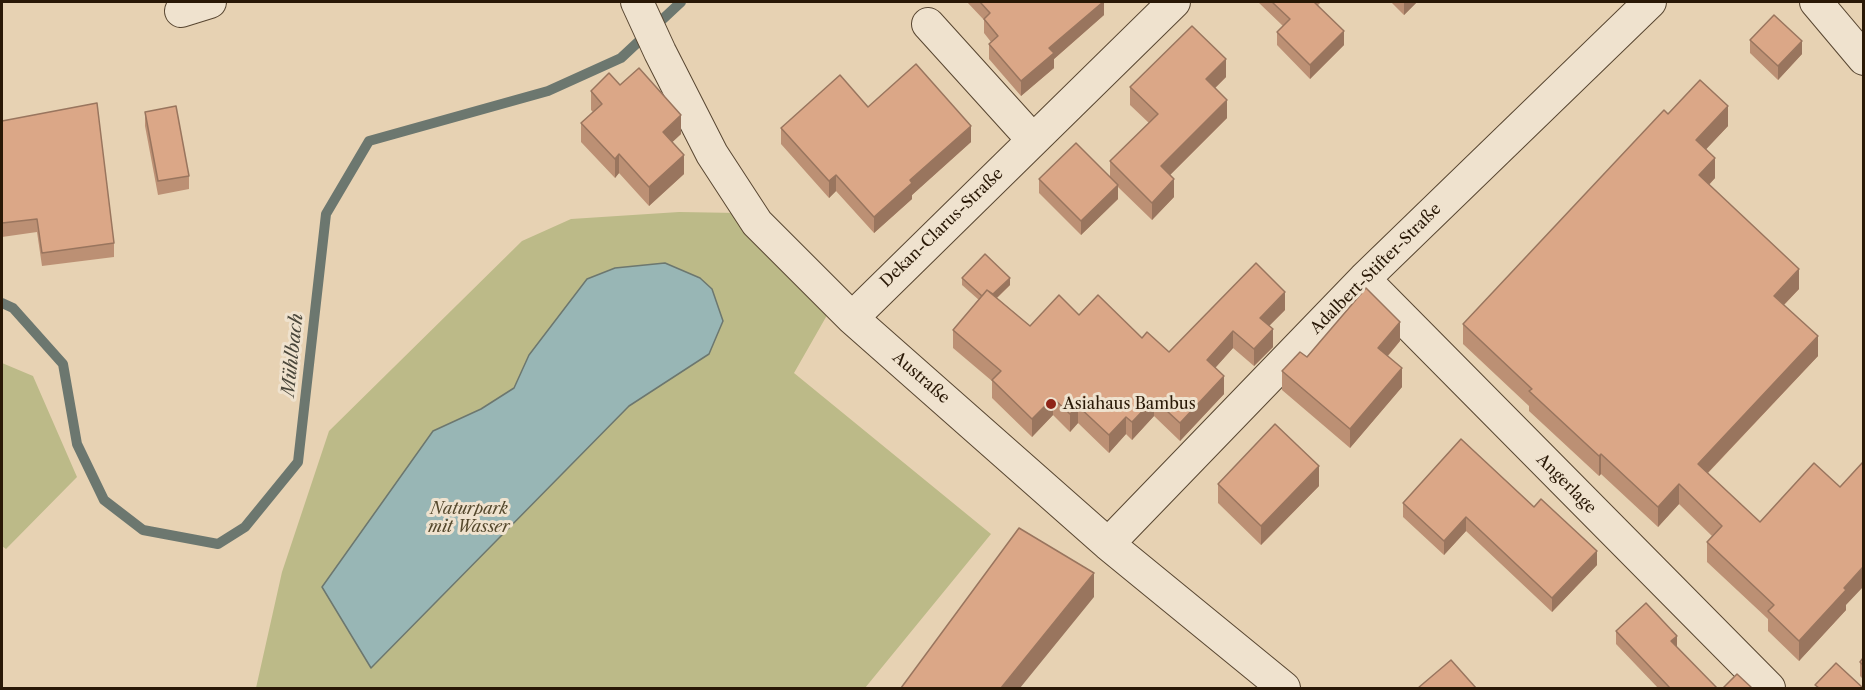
<!DOCTYPE html>
<html>
<head>
<meta charset="utf-8">
<style>
	body { margin:0 }
	#map { position:relative; width:1865px; height:690px; overflow:hidden; background:#e7d2b3; font-family:"Libre Caslon Text",serif }
	canvas { display:block }
	.frame { position:absolute; inset:0; border:3px solid #291806; pointer-events:none }
</style>
</head>
<body>
<div id="map">
<canvas width="1865" height="690"></canvas>
<div class="frame"></div>
</div>
<script>
const g = document.querySelector('canvas').getContext('2d');
g.lineJoin = 'round';
function fillPath(path, color) { g.fillStyle = color; g.fill(path, 'evenodd'); }
function stroke(path, color, width, dash) { g.strokeStyle = color; g.lineWidth = width; g.lineCap = dash ? 'butt' : 'round'; g.setLineDash(dash || []); g.stroke(path); }
function label(font, color, halo, rows, align = 'center') {
  g.font = font + ' "Libre Caslon Text",serif'; g.lineWidth = 6; g.setLineDash([]); g.textBaseline = 'middle'; g.strokeStyle = halo; g.fillStyle = color; for (const [text, x, y, turn = 0] of rows) {
    g.save(); g.translate(x, y); g.rotate((+turn || 0) * Math.PI / 180); g.textAlign = isNaN(turn) ? turn : align; if (halo) g.strokeText(text, 0, 0); g.fillText(text, 0, 0); g.restore();
  }
}
const green = new Path2D(`
	M679,212L739,213L830,310L794,373L991,534L865,688H256L282,572L329,431L522,241L571,219Z
	M2,363L33,376L77,477L6,549L2,546Z`);
const water = new Path2D(`
	M665,263L700,278L712,289L723,321L709,354L629,406L371,668L322,587L433,431L481,409L514,388L529,355L587,279L615,268Z`);
const stream = new Path2D(`
	M2,303L13,308L63,364L77,444L104,500L143,530L218,544L245,527L298,462L326,214L369,141L548,91L621,58L681,2`);
const street = new Path2D(`
	M637,2L660,52L712,154L757,223L852,318L1108,544L1284,688
	M1816,2L1864,59
	M181,11L210,2
	M928,24L1033,140
	M1364,279L1769,688
	M852,318L1174,2
	M1108,544L1364,279L1650,2`);
const wall = new Path2D(`
	M967,2H1104V15L1054,59V68L1021,96L989,59V44L991,42L984,33V20Z
	M1258,2H1321L1318,5L1344,45L1310,79L1277,45V32L1283,26Z
	M1391,2H1417L1404,15Z
	M1750,40L1802,54L1778,80L1750,53Z
	M1226,77L1215,88L1227,118L1170,175L1174,197L1152,220L1118,187V199L1081,235L1039,193V179L1110,177V161L1149,123L1130,105V87Z
	M620,85L681,134L672,142L684,174L649,206L619,173L615,178L581,142V123L593,112L591,110V91Z
	M868,107L971,142L912,195V199L874,233L836,191L829,198L781,144V128Z
	M145,112L189,176V189L158,195L145,126Z
	M1668,114L1728,126L1706,149L1715,178L1709,185L1799,289L1784,305L1818,356L1708,473L1846,605V610L1799,661L1768,631V619L1707,562V542L1712,536L1679,504L1658,527L1601,474L1599,476L1529,411V406L1463,344V324Z
	M2,121L114,243V257L42,266L37,232L2,237Z
	M962,278L1010,285L997,298L1030,326L1079,315L1142,338L1169,352L1285,310L1269,326L1273,347L1254,366L1233,348L1215,368L1224,394L1180,441L1154,416L1132,440L1126,434L1109,453L1078,423L1070,432L1053,415L1032,437L992,398V381L953,348V330L979,300L962,285Z
	M1400,341L1388,356L1402,387L1350,448L1282,390V371L1307,357Z
	M1461,439L1597,565L1552,612L1466,531L1444,555L1403,517V503Z
	M1218,484L1319,486L1261,545L1218,503Z
	M1616,631L1677,648L1717,688H1658L1616,644Z
	M1863,658V679L1860,676V662Z`);
const shadedWall = new Path2D(`
	M1103,2H1104V15L1054,59V68L1021,96V81L1049,48Z
	M1404,2H1417L1404,15Z
	M1344,31V45L1310,79V65Z
	M1802,41V54L1778,80V66Z
	M1226,59V77L1206,97V79Z
	M1227,100V118L1161,184V166Z
	M1728,106V126L1696,160V140Z
	M681,115V134L663,151V132Z
	M971,126V142L912,195V199L874,233V217L910,180Z
	M619,154V173L615,178V159Z
	M684,155V174L649,206V187Z
	M1715,158V178L1699,195V175Z
	M836,175V191L829,198V181Z
	M1174,179V197L1152,220V203Z
	M1118,185V199L1081,235V221Z
	M1799,269V289L1774,315V296Z
	M1010,278V285L987,307V300Z
	M1285,292V310L1260,335V318Z
	M1400,322V341L1378,367V348Z
	M1273,329V347L1254,366V349Z
	M1233,331V348L1207,377V360Z
	M1818,336V356L1698,483V464Z
	M1402,368V387L1350,448V429Z
	M1224,376V394L1180,441V423Z
	M1053,398V415L1032,437V419Z
	M1154,399V416L1132,440V422Z
	M1078,406V423L1070,432V414Z
	M1126,417V434L1109,453V435Z
	M1601,454V474L1599,476V456Z
	M1319,466V486L1261,545V526Z
	M1679,484V504L1658,527V507Z
	M1466,517V531L1444,555V541Z
	M1597,551V565L1552,612V598Z
	M1863,567V587L1846,605V610L1799,661V641L1844,588Z
	M1094,573V597L1020,688H1001Z
	M1677,636V649L1671,641Z`);
const building = new Path2D(`
	M980,2H1103L1049,48L1054,53L1021,81L989,44L998,36L984,19L990,13Z
	M1272,2H1314L1344,31L1310,65L1277,32L1290,19Z
	M1774,15L1802,41L1778,66L1750,40Z
	M1192,26L1226,59L1206,79L1227,100L1161,166L1174,179L1152,203L1110,161L1158,114L1130,87Z
	M916,64L971,126L910,180L912,183L874,217L836,175L829,181L781,128L840,75L868,107Z
	M639,68L681,115L663,132L684,155L649,187L619,154L615,159L581,123L602,104L591,91L609,73L620,85Z
	M1700,80L1728,106L1696,140L1715,158L1699,175L1799,269L1774,296L1818,336L1698,464L1760,522L1814,463L1840,487L1863,462V567L1844,588L1846,590L1799,641L1768,611L1774,605L1707,542L1722,526L1679,484L1658,507L1601,454L1599,456L1529,391L1532,389L1463,324L1664,110L1668,114Z
	M97,103L114,243L42,253L37,219L2,223V121Z
	M176,106L189,176L158,181L145,112Z
	M1076,143L1118,185L1081,221L1039,179Z
	M985,254L1010,278L993,294L987,290L982,296L962,278Z
	M1256,263L1285,292L1260,318L1273,329L1254,349L1233,331L1207,360L1224,376L1180,423L1154,399L1132,422L1126,417L1109,435L1078,406L1070,414L1053,398L1032,419L992,380L1001,371L953,330L987,290L1030,326L1059,295L1079,315L1098,295L1142,338L1147,332L1169,352Z
	M1366,288L1400,322L1378,348L1402,368L1350,429L1282,371L1300,352L1307,357Z
	M1275,424L1319,466L1261,526L1218,484Z
	M1461,439L1534,507L1541,499L1597,551L1552,598L1466,517L1444,541L1403,503Z
	M1019,528L1094,573L1001,688H901Z
	M1646,603L1677,636L1671,641L1717,688H1670L1616,631Z
	M1863,658V665L1860,662Z
	M1451,660L1476,688H1418Z
	M1836,663L1863,688H1819L1815,685Z
	M1737,674L1752,688H1723Z`);
const markers = [
	[1051,404,6,"#8f2418"]
];
const streetNames = [
	["Dekan-Clarus-Straße",942,228,-44],
	["Adalbert-Stifter-Straße",1376,269,-45],
	["Austraße",921,378,41],
	["Angerlage",1566,484,45]
];
const poiNames = [
	["Asiahaus Bambus",1063,404]
];
const parkNames = [
	["Naturpark",469,509],
	["mit Wasser",469,527]
];
const waterNames = [
	["Mühlbach",293,355,-84]
];
fillPath(green, '#bcba88');
fillPath(water, '#98b6b5');
stroke(water, '#6c776f', 1.5);
stroke(stream, '#6c776f', 10);
stroke(street, '#584631', 34);
stroke(street, '#efe2ce', 32);
fillPath(wall, '#bc9074');
fillPath(shadedWall, '#99755e');
fillPath(building, '#dba787');
stroke(building, '#99755e', 1.5);
for (const [x, y, r, color] of markers) { const dot = new Path2D(); dot.arc(x, y, r, 0, 2 * Math.PI); g.fillStyle = color; g.fill(dot); stroke(dot, '#efe2ce', 2); }
label('16px', '#291806', '#efe2ce', streetNames);
label('16px', '#291806', '#efe2ce', poiNames, 'left');
label('italic 16px', '#55492d', '#efe2ce', parkNames);
label('italic 18px', '#4a473b', '#efe2ce', waterNames);
</script>
</body>
</html>
